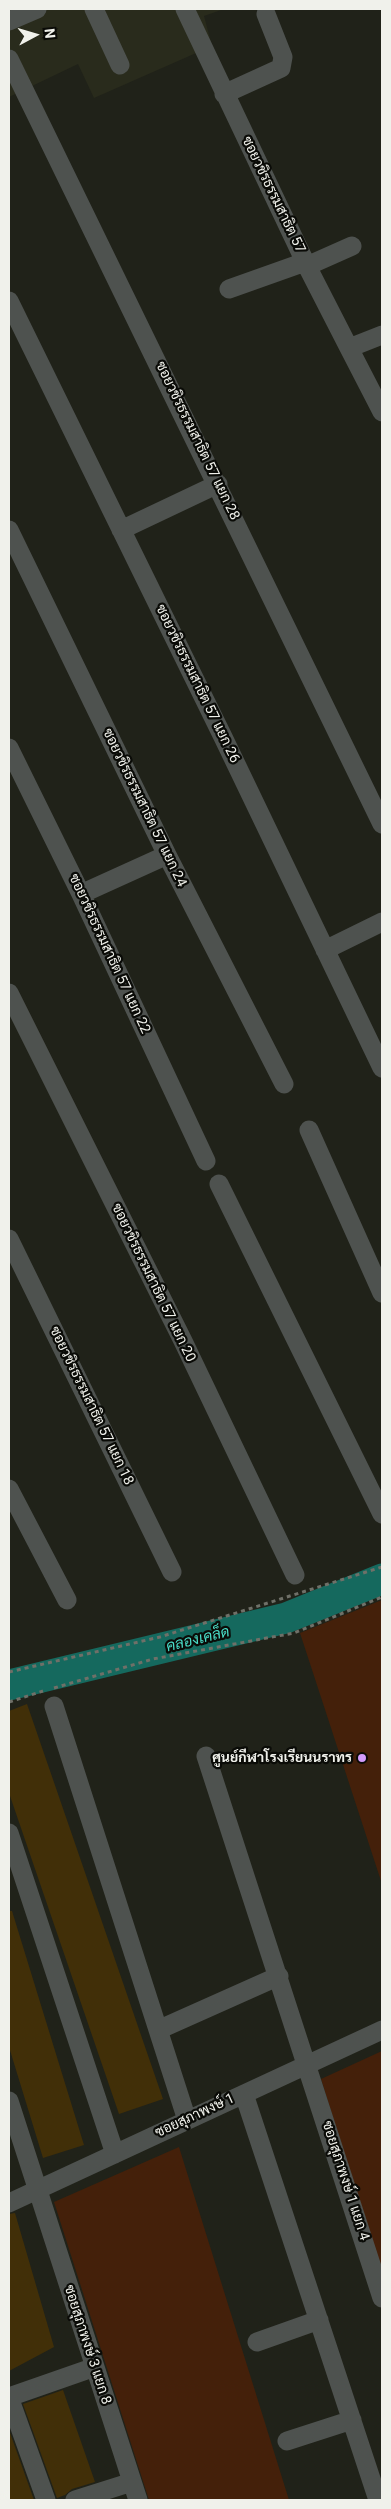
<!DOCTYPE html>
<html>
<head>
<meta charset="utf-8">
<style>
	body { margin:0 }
	#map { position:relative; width:391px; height:2509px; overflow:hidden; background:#202219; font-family:Roboto,sans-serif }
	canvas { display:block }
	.frame { position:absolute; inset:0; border:10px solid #f0f1eb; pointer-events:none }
	.north { position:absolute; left:10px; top:10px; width:50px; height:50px; -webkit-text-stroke:4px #0a0b07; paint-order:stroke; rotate:84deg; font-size:14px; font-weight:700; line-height:20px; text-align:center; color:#f0f1eb }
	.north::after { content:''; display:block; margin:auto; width:18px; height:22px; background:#f0f1eb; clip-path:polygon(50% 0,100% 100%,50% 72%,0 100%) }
</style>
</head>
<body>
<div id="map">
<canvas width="391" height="2509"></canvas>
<div class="frame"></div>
<div class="north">N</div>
</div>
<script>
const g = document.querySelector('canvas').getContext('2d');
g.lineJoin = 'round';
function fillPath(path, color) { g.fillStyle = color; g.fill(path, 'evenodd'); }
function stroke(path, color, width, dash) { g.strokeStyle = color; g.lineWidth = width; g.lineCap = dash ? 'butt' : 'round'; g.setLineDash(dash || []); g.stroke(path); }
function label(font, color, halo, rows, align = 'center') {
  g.font = font + ' Roboto,Sarabun,sans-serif'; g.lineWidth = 4.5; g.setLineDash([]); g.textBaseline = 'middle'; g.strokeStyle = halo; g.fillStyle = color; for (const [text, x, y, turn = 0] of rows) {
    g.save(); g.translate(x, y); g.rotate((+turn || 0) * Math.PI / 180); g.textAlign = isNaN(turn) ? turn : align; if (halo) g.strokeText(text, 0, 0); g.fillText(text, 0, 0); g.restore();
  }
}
const built = new Path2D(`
	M9,9H224L204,16L212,46L94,98L78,64L9,97Z`);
const green = new Path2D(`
	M382,1600V1884L300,1633Z
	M382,2051V2274L321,2079Z
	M179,2147L289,2500H149L54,2202Z`);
const river = new Path2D(`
	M9,1685L286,1618L382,1579`);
const building = new Path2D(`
	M27,1704L163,2099L119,2114L9,1793V1711Z
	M9,1911H12L84,2145L43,2158L9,2047Z
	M15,2213L54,2347L9,2371V2214Z
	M63,2390L95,2482L72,2489L65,2495L57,2498L23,2404Z
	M9,2430L34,2500H9Z`);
const path = new Path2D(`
	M9,1672L160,1637L382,1567
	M54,1688L153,1659L294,1633L382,1597
	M9,1702L43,1691`);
const minor = new Path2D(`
	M94,9L120,65
	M185,9L307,266L349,348L382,335
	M9,21L37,9
	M9,59L382,824
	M224,94L281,68L283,57L266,14
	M307,266L352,246
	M229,289L305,262
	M9,301L223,737L382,1068
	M349,348L382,412
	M9,530L167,855L284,1084
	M121,530L218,484
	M9,748L81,894L206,1161
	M81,894L167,855
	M325,950L382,922
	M9,993L183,1341L295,1575
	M309,1130L382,1293
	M219,1184L382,1514
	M9,1239L172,1572
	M9,1489L67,1600
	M54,1706L187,2120
	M206,1756L382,2298
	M9,1833L115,2154
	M158,2030L279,1976
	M244,2094L378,2500
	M9,2101L138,2500
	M9,2203L382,2030
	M257,2342L319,2320
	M9,2397L46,2500
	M9,2397L95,2367
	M287,2441L352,2420
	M75,2500L132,2482`);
const markers = [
	[362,1758,5,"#d39cfc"]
];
const streetNames = [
	["ซอยวชิรธรรมสาธิต 57",273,195,64],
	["ซอยวชิรธรรมสาธิต 57 แยก 28",197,441,64],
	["ซอยวชิรธรรมสาธิต 57 แยก 26",197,684,64],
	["ซอยวชิรธรรมสาธิต 57 แยก 24",144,808,64],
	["ซอยวชิรธรรมสาธิต 57 แยก 22",109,954,65],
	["ซอยวชิรธรรมสาธิต 57 แยก 20",153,1283,64],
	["ซอยวชิรธรรมสาธิต 57 แยก 18",91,1406,64],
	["ซอยสุภาพงษ์ 1",195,2116,-25],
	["ซอยสุภาพงษ์ 1 แยก 4",345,2181,72],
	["ซอยสุภาพงษ์ 3 แยก 8",87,2345,72]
];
const poiNames = [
	["ศูนย์กีฬาโรงเรียนนราทร",352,1758]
];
const waterNames = [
	["คลองเคล็ด",198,1640,-14]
];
fillPath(built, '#292b1c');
fillPath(green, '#44200a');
stroke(river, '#15695e', 31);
fillPath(building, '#412f08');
stroke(path, '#6f7068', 3, [4, 4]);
stroke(minor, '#4e524f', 19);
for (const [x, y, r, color] of markers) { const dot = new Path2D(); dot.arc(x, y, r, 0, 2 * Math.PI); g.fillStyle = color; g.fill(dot); stroke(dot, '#0a0b07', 2); }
label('14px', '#f0f1eb', '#0a0b07', streetNames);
label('bold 14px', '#f0f1eb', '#0a0b07', poiNames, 'right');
label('italic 15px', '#4adec9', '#0a0b07', waterNames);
</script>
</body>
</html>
